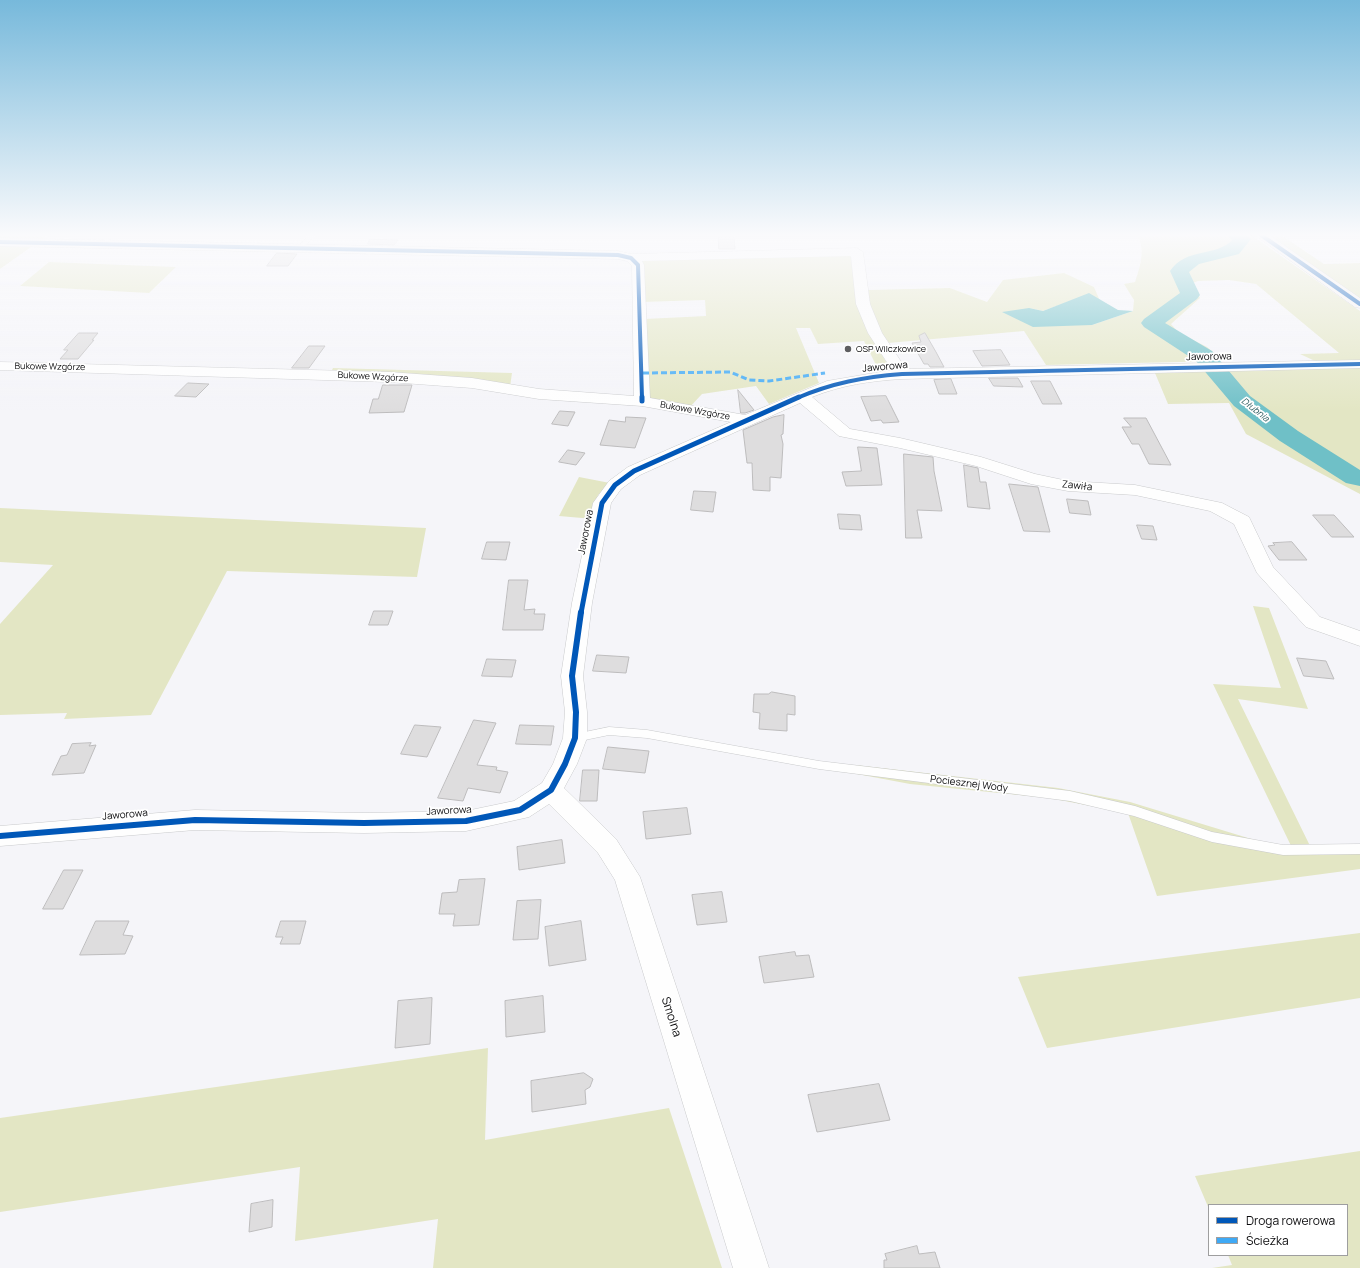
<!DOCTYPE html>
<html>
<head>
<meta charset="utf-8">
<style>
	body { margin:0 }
	#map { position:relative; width:1360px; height:1268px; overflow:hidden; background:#f5f5f9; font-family:Manrope,sans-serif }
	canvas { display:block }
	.legend { position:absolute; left:1208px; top:1204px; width:140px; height:52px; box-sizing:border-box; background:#fff; border:1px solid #9e9e9f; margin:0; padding:5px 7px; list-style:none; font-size:12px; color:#0d0d0f }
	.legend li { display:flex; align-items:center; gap:8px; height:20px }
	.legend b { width:20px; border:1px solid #9e9e9f }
</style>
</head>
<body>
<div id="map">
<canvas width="1360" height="1268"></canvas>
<ul class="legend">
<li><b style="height:5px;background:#0057b8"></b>Droga rowerowa</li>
<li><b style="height:5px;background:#3fa9f5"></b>Ścieżka</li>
</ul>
</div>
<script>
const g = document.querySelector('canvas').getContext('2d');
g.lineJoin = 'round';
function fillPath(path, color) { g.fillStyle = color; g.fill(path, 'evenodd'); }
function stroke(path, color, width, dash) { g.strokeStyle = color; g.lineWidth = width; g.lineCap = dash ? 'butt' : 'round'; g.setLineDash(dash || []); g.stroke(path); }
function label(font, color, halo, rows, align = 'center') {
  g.font = font + ' Manrope,sans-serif'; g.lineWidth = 3.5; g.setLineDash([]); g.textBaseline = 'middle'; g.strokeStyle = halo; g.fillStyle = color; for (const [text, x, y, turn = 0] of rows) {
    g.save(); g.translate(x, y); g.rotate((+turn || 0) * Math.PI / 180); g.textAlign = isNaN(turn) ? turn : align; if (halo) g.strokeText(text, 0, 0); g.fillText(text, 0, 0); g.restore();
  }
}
const green = new Path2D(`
	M0,235H48L0,269Z
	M1137,235H1251L1360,311V360L1315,361L1300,354L1339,353L1256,284L1229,280L1198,281L1193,283L1200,298L1171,324L1179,333L1207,347L1224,361L1046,365L1024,331L888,343C876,324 870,313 868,290L950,288L987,302L1003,280L1064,273L1094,287L1100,301L1089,294L1043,311L1029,308L1092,325L1133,311L1134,300L1124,284L1135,282C1140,267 1146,249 1137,235Z
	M1264,235H1281L1324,264L1360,263V299Z
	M846,254L853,258L866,328L891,370L885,372L879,371L864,341L818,344L810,328H796L819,383L769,404L756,386L702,394L689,408L649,398L644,319L706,316L705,300L642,302L639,260Z
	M49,262L176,267L149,293L20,286Z
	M1360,367V494L1246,434L1229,403L1168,404L1155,373Z
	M333,368L512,373L510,387L331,372Z
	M579,477L610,483L598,495L594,519L559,516Z
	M0,508L426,528L417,577L227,571L151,715L64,719L67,713L0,715V624L53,565L0,562Z
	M1253,606L1269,608L1308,709L1238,699L1313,852L1360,853V869L1157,896L1128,813L1049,798L910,784L857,774L855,765L1058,788L1130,802L1294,852L1213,684L1281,688Z
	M1360,933V998L1047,1048L1018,977Z
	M488,1048L485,1140L669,1108L722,1268H433L438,1219L295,1241L300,1167L0,1212V1118Z
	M1360,1151V1268H1212L1232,1265L1228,1255H1347V1205H1209V1209L1195,1176Z`);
const water = new Path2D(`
	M1089,293L1118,310L1133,311L1092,325L1033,327L1002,312L1029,308L1043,311Z`);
const river = new Path2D(`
	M1227,235H1247L1251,239L1239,254L1199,264L1189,272L1200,295L1197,299L1165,323L1212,351L1250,396L1298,431L1360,470V486L1346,483L1280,441L1234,406L1196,361L1144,327L1141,323L1144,319L1180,293L1170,271C1186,247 1217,257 1232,240Z`);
const building = new Path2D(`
	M719,235H734L735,249H719Z
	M370,239L398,240L394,245L368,244Z
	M277,253L297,254L288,266H267Z
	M79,333H98L92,340H94L78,359H60L68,350H64Z
	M925,333L936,352L944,367H930L928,364H924L912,343L921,342L919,336Z
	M309,346H325L309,368H292Z
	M1001,350L1010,365L982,366L973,351Z
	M989,378H1018L1023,387L994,386Z
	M951,379L957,394H939L934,380Z
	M1031,381H1050L1062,404H1043Z
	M188,383L209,384L196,397L175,396Z
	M383,385H412L404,412L369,413L373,399H378Z
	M738,390L754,410L745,413H741Z
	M886,396L899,422L883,423L881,420L871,421L861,397Z
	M560,411L575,412L568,426L552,424Z
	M784,415L783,434L781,435L783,444L781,478L770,477V491L753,490L752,463H747L743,430L773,417Z
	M626,417L646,418L635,448L600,445L609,420L625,422Z
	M1124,418H1146L1171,465L1149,464L1139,444H1132L1122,427H1131Z
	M858,447L877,448L882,485L846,486L842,472L861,471Z
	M568,450L585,453L576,465L559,462Z
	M904,454L933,457L934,471L942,511L917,510L922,538H906Z
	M964,465L978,468L980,482H986L990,509L968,507Z
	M1009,484L1038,487L1050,532L1024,531Z
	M694,491L716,492L713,512L691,510Z
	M1067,499L1088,501L1091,515L1070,513Z
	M838,514L860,515L862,530L840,529Z
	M1313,515H1334L1354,537H1332Z
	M1137,525L1153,526L1157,540L1142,539Z
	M487,542H510L506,560L482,559Z
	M1292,542L1307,560H1279L1268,546L1275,545L1273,543Z
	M509,580H528L524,610L535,609L534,614H545L543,630H503Z
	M374,611H393L388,625H369Z
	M597,655L629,657L626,673L593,671Z
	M1297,658L1326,661L1334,679L1304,676Z
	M487,659L516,660L512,677L482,676Z
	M772,692L795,696V715L787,714V731L759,729L760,713L753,712L754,694H768Z
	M474,720L496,723L477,765L497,767L496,770L508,772L500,793L468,788L463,801L438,798Z
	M415,725L441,727L427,757L401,754Z
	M520,725L554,726L551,745L516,744Z
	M91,743L89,746L96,745L84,773L52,775L61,756L67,755L72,744Z
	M608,747L649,751L645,773L603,769Z
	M583,770H599L597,801H580Z
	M687,808L691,834L646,839L643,812Z
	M562,840L565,863L519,870L517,847Z
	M64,870H83L63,909H43Z
	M485,879L479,925L453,926L455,914H439L442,893L457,892L459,880Z
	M722,892L727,922L697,925L692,895Z
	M541,900L538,939L513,940L517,901Z
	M96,921H129L123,935L133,936L125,954L80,955Z
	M281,921H306L300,944H280L283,937H276Z
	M581,921L586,960L549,966L545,927Z
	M795,952L796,956L809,955L814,977L764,983L759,957Z
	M543,996L545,1032L506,1037L505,1001Z
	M432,998L430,1044L395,1048L398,1001Z
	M584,1073L593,1079L590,1087L585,1090L586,1104L532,1112L531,1081Z
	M879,1084L890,1120L817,1132L808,1095Z
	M273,1200L272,1227L249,1232L251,1204Z
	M917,1246L919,1254L935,1252L940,1268H884V1260H887L885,1254Z`);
const lane = new Path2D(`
	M309,235H315L302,249H298V247Z
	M609,727L647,730L819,761L1070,791L1135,806L1212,832L1283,845L1360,844V854L1283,855L1212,842L1134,816L1070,801L819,769L647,738L609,735L575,742L571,741L569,738L571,735L575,734Z`);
const street = new Path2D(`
	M0,238L618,251L631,254L857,248L863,252L870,304L882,333L906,369L1360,360V368L902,379C870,381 842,385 812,397L850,429L900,438L981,457L1035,474L1068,481L1135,485L1222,503L1249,517L1273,567L1320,617L1360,631V646L1306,627L1257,573L1234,524L1210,511L1135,495L1068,491L1031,484L976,466L900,448L839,436L800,403L640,475L621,489L611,503L592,603L583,676L587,712V738L577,764L564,788L616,839L640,877L769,1268H733L615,880L598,853L549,804L529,817L466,831L364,833L195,830L0,846V826L195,810L364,813L466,811L514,801L542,783L553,764L563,738L565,712L561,676L572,603L593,503L609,481L628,467L731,422L642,406L539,399L472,388L389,382L0,370V362L389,372L472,378L539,389L634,396L632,266L627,261L618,259L0,246ZM851,256L856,304L868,333L892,370L827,381L745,415L650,398L644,265L642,261Z`);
const secondary = new Path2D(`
	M1255,235H1269L1360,298V308L1355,307Z`);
const quiet = new Path2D(`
	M643,373L730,372L749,380L769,381L825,373`);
const cyclewayFar2 = new Path2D(`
	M1261,235L1360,304
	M0,242L618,255L631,258L638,265L642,398
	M797,398C832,383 864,377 902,374L1360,364`);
const cyclewayFar1 = new Path2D(`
	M642,401V397
	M581,613L602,503L615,485L634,471L799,397`);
const cycleway = new Path2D(`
	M0,836L195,820L364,823L466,821L520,810L551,790L565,764L575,738L576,712L572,676L581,612`);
const markers = [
	[848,349,4,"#5e5e61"]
];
const farPoinames = [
	["OSP Wilczkowice",856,349]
];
const farStreetnames = [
	["Bukowe Wzgórze",50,367,1],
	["Bukowe Wzgórze",373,377,3],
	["Bukowe Wzgórze",695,411,10]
];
const farWaternames = [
	["Dłubnia",1255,410,38]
];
const streetNames = [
	["Jaworowa",1209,357,-1],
	["Jaworowa",885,367,-5],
	["Zawiła",1077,486,6],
	["Jaworowa",586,532,-79],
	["Pociesznej Wody",969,784,7],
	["Jaworowa",449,811,-3],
	["Jaworowa",125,815,-5]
];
const nearStreetnames = [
	["Smolna",671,1017,72]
];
fillPath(green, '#e3e6c4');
fillPath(water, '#6fc0c7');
fillPath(river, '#6fc0c7');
fillPath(building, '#deddde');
stroke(building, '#bdbcbd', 1);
stroke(lane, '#c9cacc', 1);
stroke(street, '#c9cacc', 1);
stroke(secondary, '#c9cacc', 1);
fillPath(lane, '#fefefe');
fillPath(street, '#fefefe');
fillPath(secondary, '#f7f3f3');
stroke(quiet, '#3fa9f5', 3, [6, 3]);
stroke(cyclewayFar2, '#0057b8', 4);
stroke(cyclewayFar1, '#0057b8', 5);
stroke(cycleway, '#0057b8', 6);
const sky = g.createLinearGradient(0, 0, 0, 412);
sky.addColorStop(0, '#77b9db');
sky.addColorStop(0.57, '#fafafc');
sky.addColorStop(1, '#fafafc00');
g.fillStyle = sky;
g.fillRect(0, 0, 1360, 412);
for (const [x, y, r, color] of markers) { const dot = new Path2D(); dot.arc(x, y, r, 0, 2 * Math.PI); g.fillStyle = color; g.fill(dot); stroke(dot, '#fff', 1.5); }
label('9px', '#0d0d0f', '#fff', farPoinames, 'left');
label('9px', '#0d0d0f', '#fff', farStreetnames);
label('italic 9px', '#28585c', '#fff', farWaternames);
label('10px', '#0d0d0f', '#fff', streetNames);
label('12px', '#0d0d0f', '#fff', nearStreetnames);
</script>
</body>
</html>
